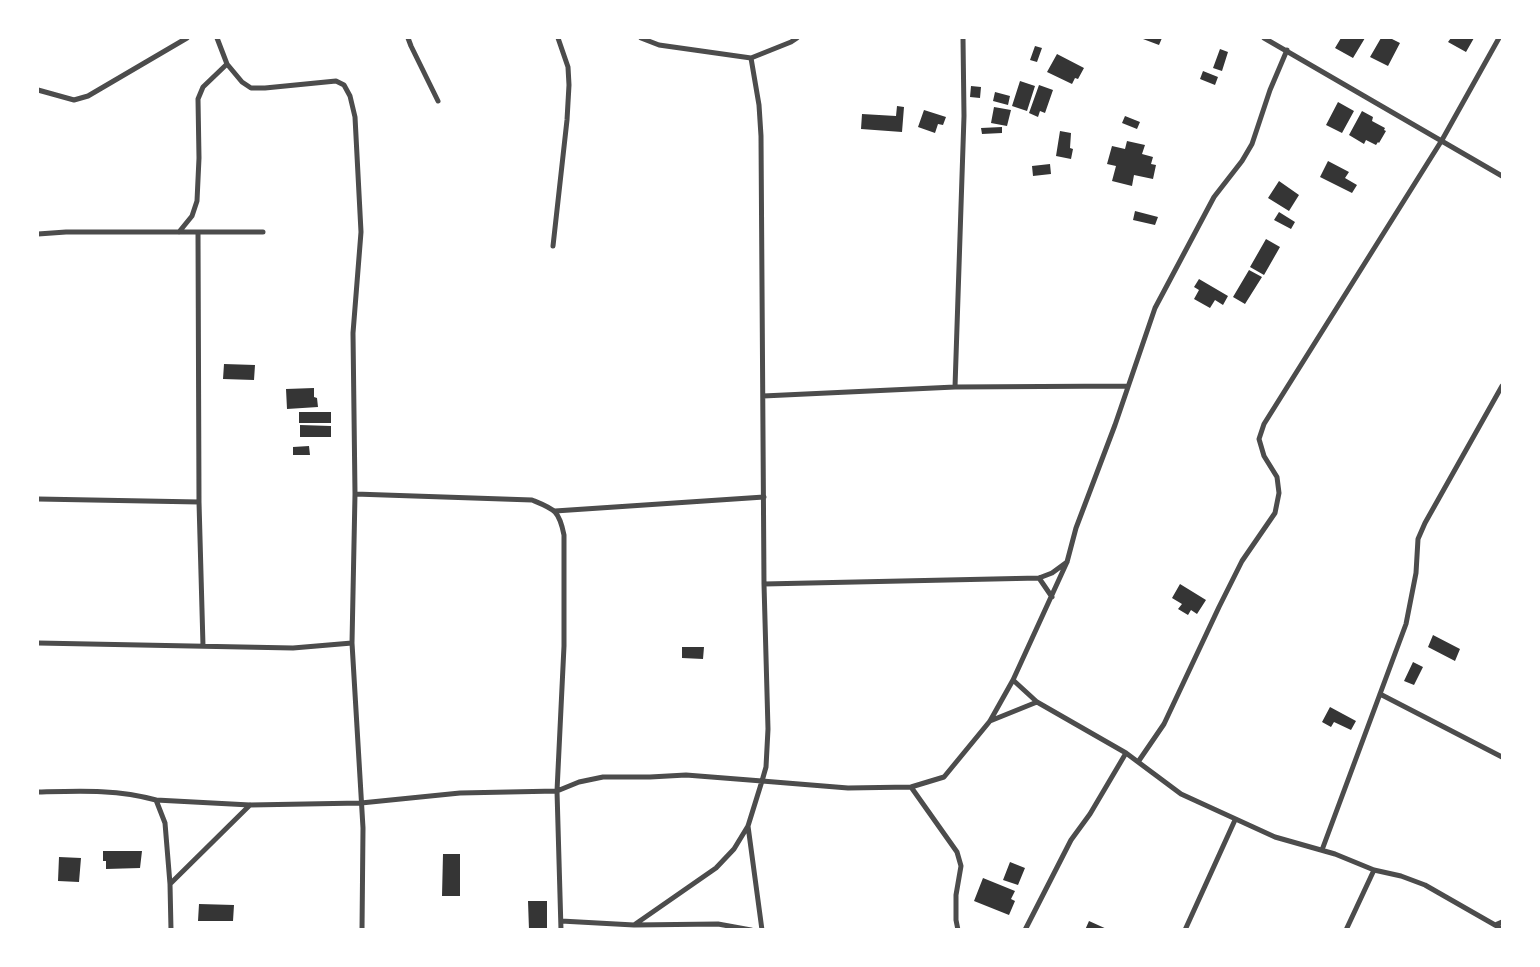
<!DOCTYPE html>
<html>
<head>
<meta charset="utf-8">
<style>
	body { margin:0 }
	#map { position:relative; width:1540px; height:967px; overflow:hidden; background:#fff; font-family:"IBM Plex Serif",serif }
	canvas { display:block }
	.frame { position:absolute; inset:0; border:39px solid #fff; pointer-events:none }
</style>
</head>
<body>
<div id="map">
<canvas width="1540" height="967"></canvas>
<div class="frame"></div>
</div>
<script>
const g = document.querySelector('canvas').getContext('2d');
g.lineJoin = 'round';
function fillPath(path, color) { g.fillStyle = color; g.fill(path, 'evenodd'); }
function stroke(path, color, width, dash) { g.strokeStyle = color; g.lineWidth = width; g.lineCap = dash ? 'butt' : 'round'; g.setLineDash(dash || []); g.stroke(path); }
const building = new Path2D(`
	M1143,38H1162L1159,45L1143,39Z
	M1341,38H1365L1353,58L1335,48Z
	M1381,38H1390L1400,43L1388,66L1370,57Z
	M1451,38H1474L1466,52L1448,42Z
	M1035,46L1042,48L1037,62L1030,60Z
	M1220,49L1228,52L1222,71L1213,68Z
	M1057,54L1084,68L1078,79L1075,78L1072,84L1047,72Z
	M1203,71L1218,77L1215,85L1200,79Z
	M1020,81L1035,86L1027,111L1012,106Z
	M1039,85L1053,90L1045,113L1040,111L1038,117L1029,113Z
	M971,86L981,87L980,98L970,97Z
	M995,92L1010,96L1008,105L993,101Z
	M1338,102L1354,111L1342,133L1326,125Z
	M897,106L904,107L902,132L861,129L862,114L896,116Z
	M994,107L1011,110L1007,126L991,123Z
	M924,110L946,117L943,125L938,124L935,133L918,127Z
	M1362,111L1373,117L1372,121L1385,128L1384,130L1386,131L1379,143L1378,142L1376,145L1366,140L1364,144L1349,135Z
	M1125,116L1140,122L1137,129L1122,123Z
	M1002,127V133L982,134L981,128Z
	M1060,131L1071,133L1070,148L1073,149L1071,159L1056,156Z
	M1127,141L1145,145L1142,154L1153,157L1151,164L1156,165L1153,179L1134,175L1132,186L1112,181L1116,166L1107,164L1112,146L1125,149Z
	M1328,161L1349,172L1345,178L1357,185L1352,193L1320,177Z
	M1050,164L1051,174L1033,176L1032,166Z
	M1279,181L1299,195L1289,211L1268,198Z
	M1135,211L1158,217L1155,225L1133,220Z
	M1279,212L1295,222L1291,229L1274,220Z
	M1266,239L1280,247L1264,275L1250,267Z
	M1249,270L1262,277L1245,304L1233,297Z
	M1199,279L1228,296L1223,305L1215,300L1210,308L1194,299L1199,290L1194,287Z
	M224,364L255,365L254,380L223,379Z
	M314,388V397L317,398L318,407L287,409L286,389Z
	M299,412H331V423H299Z
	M300,425L331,426V437H300Z
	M309,446L310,455H293V447Z
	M1180,584L1206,600L1197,614L1191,610L1188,615L1178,609L1182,604L1172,598Z
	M1433,635L1460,649L1455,661L1428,647Z
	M682,647H704L703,659L682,658Z
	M1413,662L1423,667L1414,685L1404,681Z
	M1330,707L1356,721L1351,730L1334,722L1331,727L1322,722Z
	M103,851H142L140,868L106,869V861H103Z
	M443,854H460V896H442Z
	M59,857L81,858L79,882L58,881Z
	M1010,862L1025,868L1018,885L1003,880Z
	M983,878L1015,891L1011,899L1015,901L1009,915L974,901Z
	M528,901H547V930H529Z
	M199,904L234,905L233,921H198Z
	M1089,921L1109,930H1085Z`);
const minor = new Path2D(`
	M217,38L227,64L242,82L251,88H265L336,81L344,85L350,96L355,117L361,232L353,333L355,494L352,643L363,828L362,930
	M408,38L411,46L438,101
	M963,38L964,116L955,387L1128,386
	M1264,38L1502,176
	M1287,50L1270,90L1252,144L1242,161L1214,197L1155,308L1115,425L1076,528L1067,562L1013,680L1037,702L1126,753L1181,794L1275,837L1335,854L1374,870L1401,876L1425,885L1502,929
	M751,58L791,42L797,38
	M38,90L74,100L88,96L187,38
	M179,232L192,216L197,201L199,158L198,99L203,87L227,64
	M198,232L199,502L203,646
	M38,234L66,232H263
	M553,246L567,120L569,85L568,67L558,38
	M763,396L955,387
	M38,499L199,502
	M555,511L764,497
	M1039,578L1052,597
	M764,584L1039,578L1052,573L1067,562
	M38,643L293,648L352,643
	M1380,694L1502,757
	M990,721L1037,702
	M1138,762L1164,724L1219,607L1242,561L1275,513L1279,493L1277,477L1264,456L1259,439L1264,424L1442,140L1499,38
	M911,787L957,852L961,866L956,895V920L958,930
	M38,792C78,791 117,789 156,800L165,823L170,884
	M156,800L250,805L361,803L460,793L557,791L564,646V535C559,510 554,509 532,500L355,494
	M748,826L762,930
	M1322,850L1406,624L1416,573L1418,539L1425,523L1502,386
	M561,921L634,925L716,868L734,849L748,826L762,781L848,788L911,787L944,777L990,721L1013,680
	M634,925L718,924L751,930
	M1495,925L1502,922
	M171,930L170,884L250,805
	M561,930L557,791L579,782L603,777H650L686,775L762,781L766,767L768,729L764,584L761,136L759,105L751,58L659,45L641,38
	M1025,930L1071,840L1090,814L1126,753
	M1185,930L1235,820
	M1346,930L1374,870`);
fillPath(building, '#353535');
stroke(minor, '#4c4c4c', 5);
</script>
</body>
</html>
